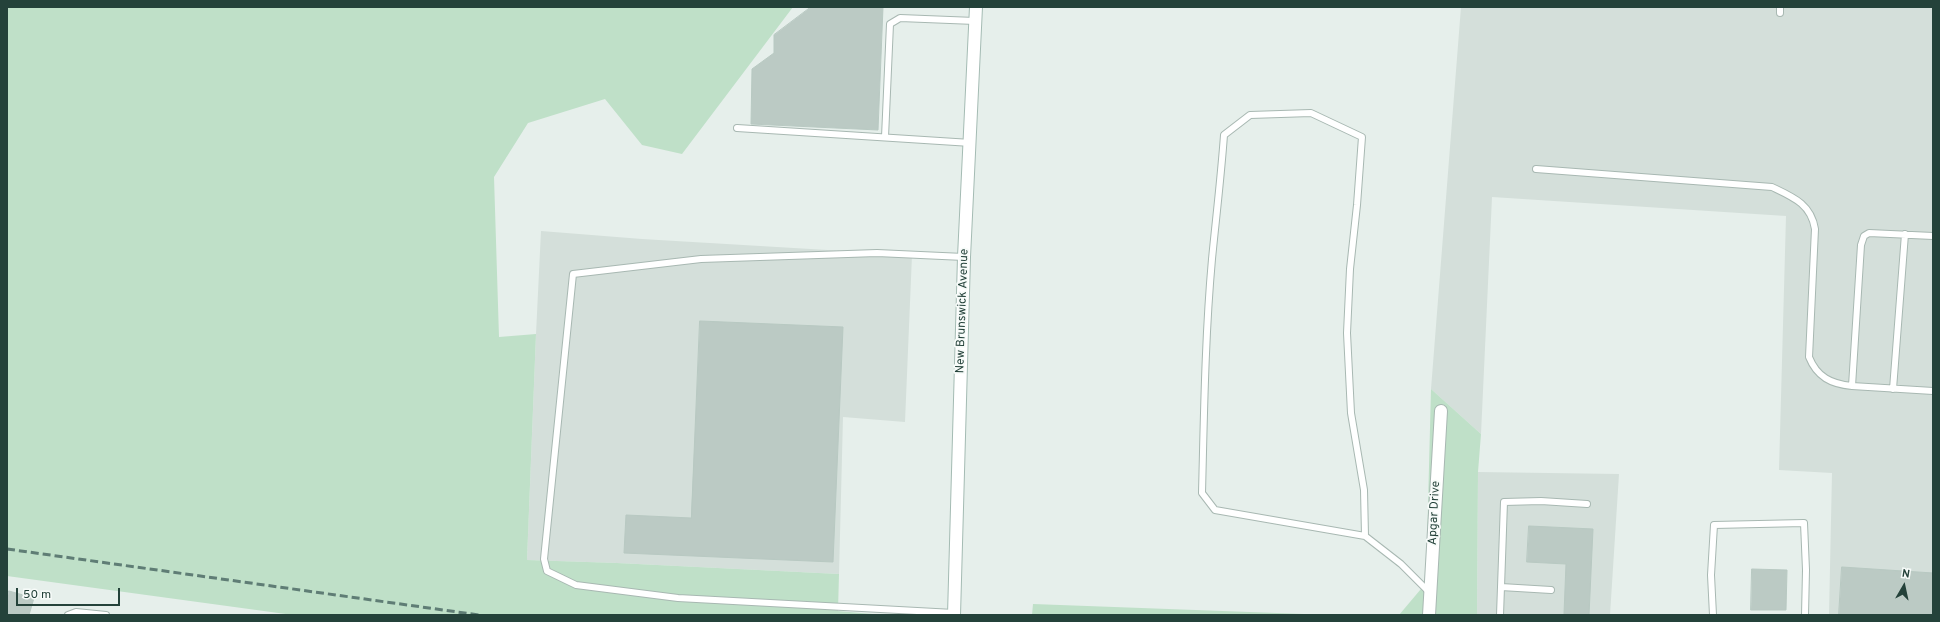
<!DOCTYPE html>
<html>
<head>
<meta charset="utf-8">
<style>
	body { margin:0 }
	#map { position:relative; width:1940px; height:622px; overflow:hidden; background:#e6efeb; font-family:Overpass,sans-serif }
	canvas { display:block }
	.frame { position:absolute; inset:0; border:8px solid #24423a; pointer-events:none }
	.north { position:absolute; left:1884px; top:566px; width:40px; height:40px; -webkit-text-stroke:3px #f7fbf9; paint-order:stroke; rotate:9deg; font-size:11px; font-weight:700; line-height:16px; text-align:center; color:#24423a }
	.north::after { content:''; display:block; margin:auto; width:14px; height:18px; background:#24423a; clip-path:polygon(50% 0,100% 100%,50% 72%,0 100%) }
	.scale { position:absolute; left:16px; top:588px; width:104px; height:18px; box-sizing:border-box; border:2px solid #24423a; border-top:0; padding-left:5px; font-size:12px; line-height:14px; white-space:nowrap; color:#24423a; -webkit-text-stroke:3px #f7fbf9; paint-order:stroke }
</style>
</head>
<body>
<div id="map">
<canvas width="1940" height="622"></canvas>
<div class="frame"></div>
<div class="north">N</div>
<div class="scale">50 m</div>
</div>
<script>
const g = document.querySelector('canvas').getContext('2d');
g.lineJoin = 'round';
function fillPath(path, color) { g.fillStyle = color; g.fill(path, 'evenodd'); }
function stroke(path, color, width, dash) { g.strokeStyle = color; g.lineWidth = width; g.lineCap = dash ? 'butt' : 'round'; g.setLineDash(dash || []); g.stroke(path); }
function label(font, color, halo, rows, align = 'center') {
  g.font = font + ' Overpass,sans-serif'; g.lineWidth = 3.5; g.setLineDash([]); g.textBaseline = 'middle'; g.strokeStyle = halo; g.fillStyle = color; for (const [text, x, y, turn = 0] of rows) {
    g.save(); g.translate(x, y); g.rotate((+turn || 0) * Math.PI / 180); g.textAlign = isNaN(turn) ? turn : align; if (halo) g.strokeText(text, 0, 0); g.fillText(text, 0, 0); g.restore();
  }
}
const built = new Path2D(`
	M1461,7H1933V615H1829L1832,473L1779,470L1786,216L1492,197L1481,434L1431,389Z
	M541,231L642,239L912,255L905,422L843,417L839,574L617,563L527,560L536,334Z
	M1478,472L1619,474L1610,615H1477Z`);
const green = new Path2D(`
	M7,7H793L682,154L642,145L605,99L528,123L494,177L499,337L536,334L527,560L617,563L839,574L838,611L884,615H293L7,576Z
	M1431,389L1481,434L1478,472L1477,615H1399L1426,583Z
	M1033,604L1331,615H1032Z`);
const building = new Path2D(`
	M811,7H883L878,130L751,124L752,69L774,53V35Z
	M700,321L843,327L833,562L624,553L626,515L691,518Z
	M1529,526L1593,529L1589,615L1564,614L1566,564L1527,562Z
	M1842,567L1933,573V615H1839Z
	M1752,569L1787,570L1786,610H1751Z
	M9,591L34,598L29,615H7V599Z`);
const lane = new Path2D(`
	M1780,13V7
	M737,128L971,143
	M885,137L890,24L900,18L975,21
	M1536,169L1772,187C1793,197 1811,204 1815,229L1809,357C1817,377 1831,384 1852,386
	M1933,236L1869,233L1864,236L1861,245L1852,386L1933,391
	M1893,389L1905,234
	M1365,536L1215,510L1202,493C1204,415 1205,337 1212,259C1216,218 1221,177 1224,135L1250,115L1311,113L1362,137L1357,205L1350,269L1347,333L1351,413L1364,490L1365,536L1401,564L1430,593
	M1501,587L1551,590
	M954,613L678,598L576,585L547,571L544,559L573,274L701,259L877,253L964,257
	M68,615L76,612L106,615
	M1500,615L1504,502L1541,501L1587,504
	M1713,615L1711,575L1714,525L1804,523L1806,570L1805,615`);
const street = new Path2D(`
	M1429,615L1441,411`);
const secondary = new Path2D(`
	M954,615L964,257L976,7`);
const rail = new Path2D(`
	M7,549L479,615`);
const streetNames = [
	["New Brunswick Avenue",963,311,-88],
	["Apgar Drive",1435,513,-87]
];
fillPath(built, '#d4dfda');
fillPath(green, '#bfe0c8');
fillPath(building, '#bbcac4');
stroke(building, '#b8c9c2', 1);
stroke(lane, '#a8b8b2', 8);
stroke(street, '#a8b8b2', 14);
stroke(secondary, '#a4bbb3', 14);
stroke(lane, '#fff', 6);
stroke(street, '#fff', 12);
stroke(secondary, '#fff', 12);
stroke(rail, '#5f7d75', 3, [8, 4]);
label('12px', '#24423a', '#f7fbf9', streetNames);
</script>
</body>
</html>
